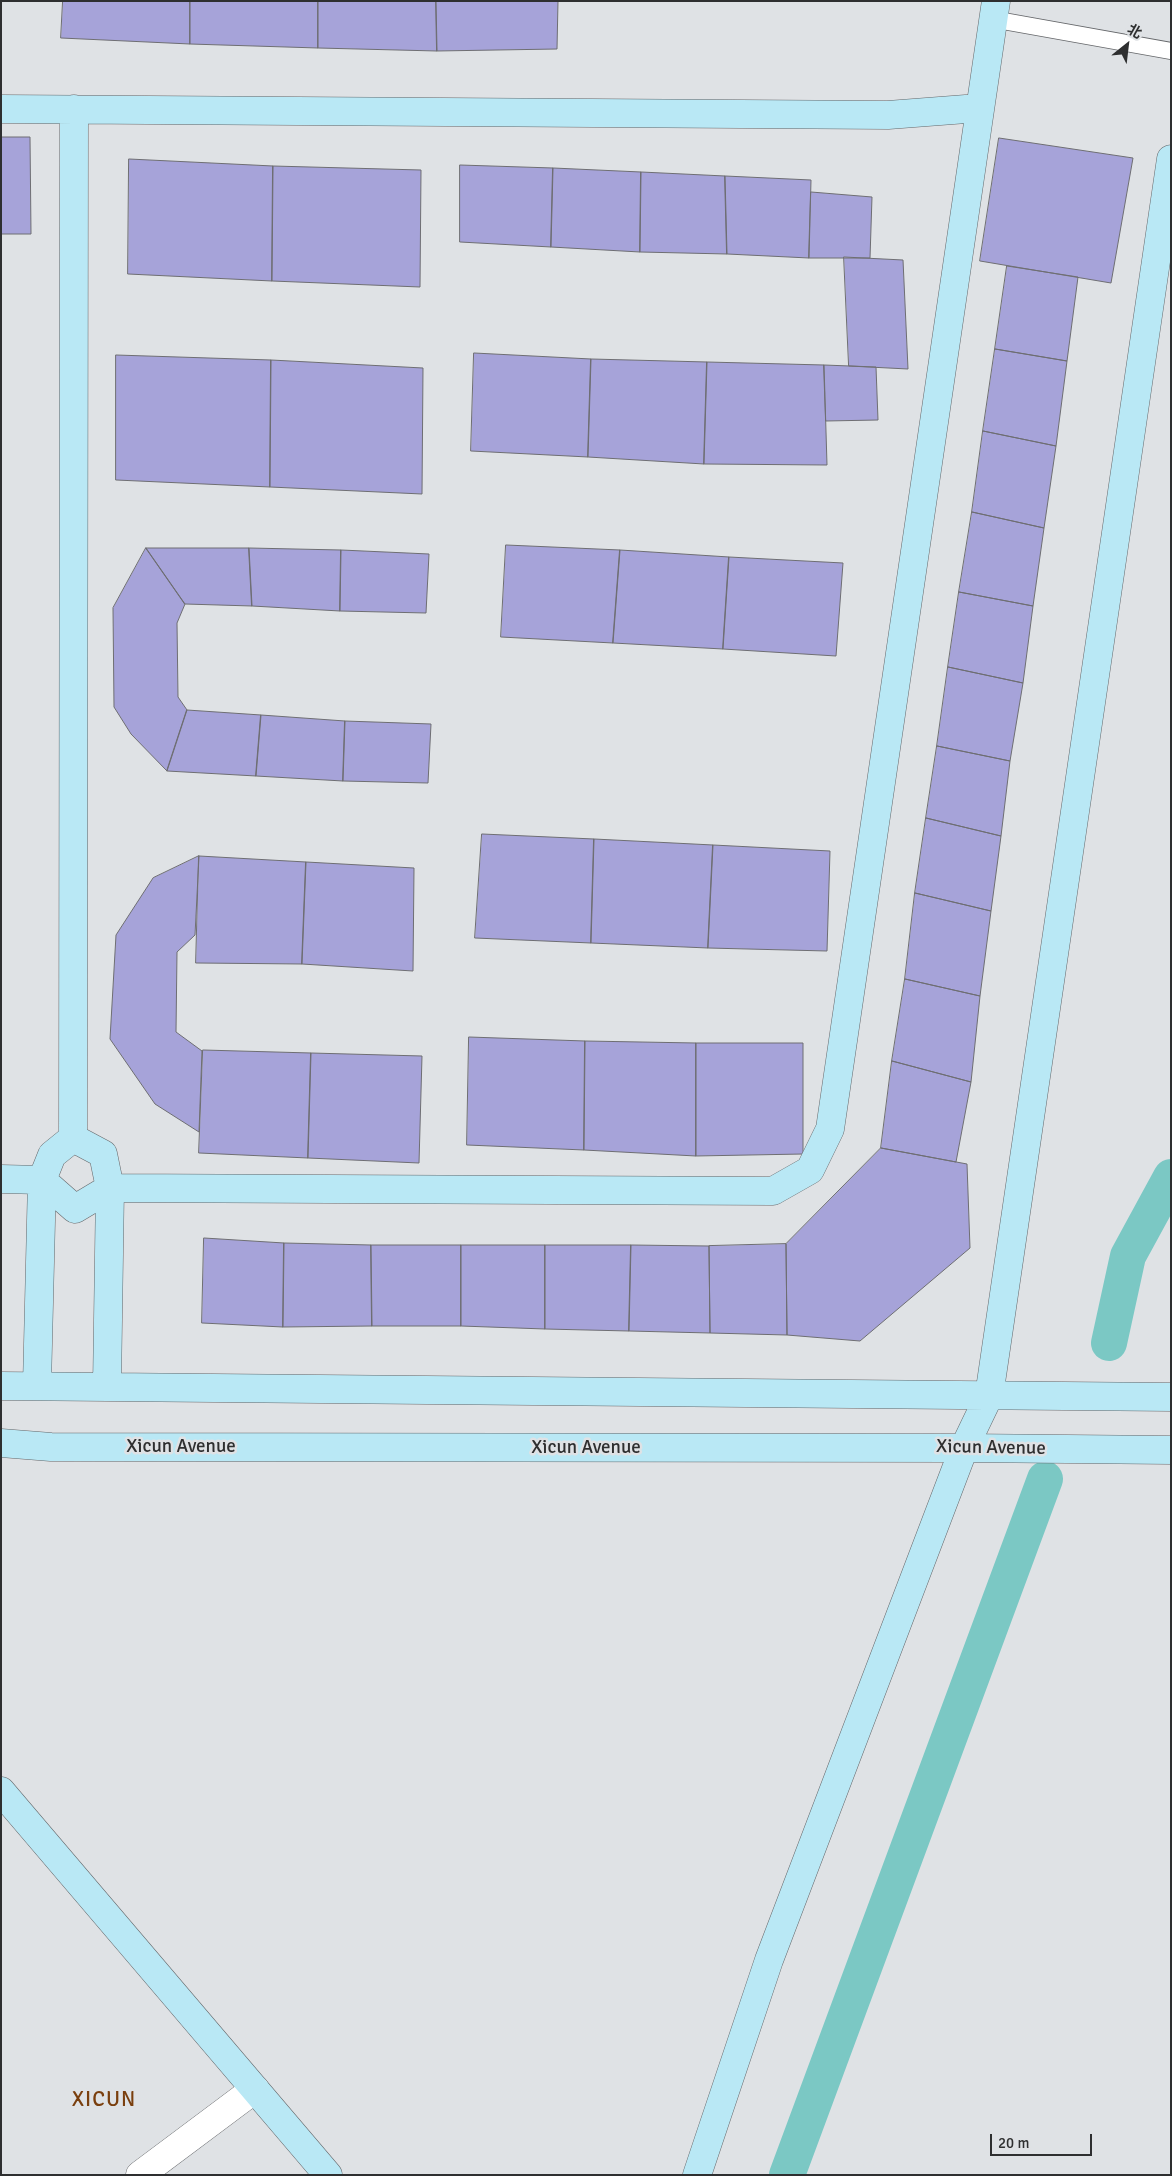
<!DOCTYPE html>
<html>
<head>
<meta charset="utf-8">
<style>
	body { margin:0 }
	#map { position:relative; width:1172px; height:2176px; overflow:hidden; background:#dfe2e5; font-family:Signika,"Noto Sans SC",sans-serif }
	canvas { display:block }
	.frame { position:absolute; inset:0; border:2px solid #2e2f30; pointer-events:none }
	.north { position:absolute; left:1102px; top:20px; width:50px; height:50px; -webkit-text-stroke:4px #dfe2e5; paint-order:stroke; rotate:29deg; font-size:14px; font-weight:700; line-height:20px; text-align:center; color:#2e2f30 }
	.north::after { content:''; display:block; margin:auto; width:18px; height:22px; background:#2e2f30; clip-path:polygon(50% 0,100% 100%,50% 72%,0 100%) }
	.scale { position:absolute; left:990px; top:2134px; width:102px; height:22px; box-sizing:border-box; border:2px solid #2e2f30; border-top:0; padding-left:6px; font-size:15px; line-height:18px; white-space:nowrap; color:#2e2f30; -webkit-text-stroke:4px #dfe2e5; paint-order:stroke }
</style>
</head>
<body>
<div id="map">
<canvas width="1172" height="2176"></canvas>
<div class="frame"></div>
<div class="north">北</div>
<div class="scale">20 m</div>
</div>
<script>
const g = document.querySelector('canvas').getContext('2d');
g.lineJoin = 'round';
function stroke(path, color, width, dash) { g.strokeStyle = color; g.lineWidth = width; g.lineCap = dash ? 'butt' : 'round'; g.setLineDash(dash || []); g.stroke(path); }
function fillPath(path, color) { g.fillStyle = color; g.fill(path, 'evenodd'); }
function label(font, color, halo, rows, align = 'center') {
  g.font = font + ' Signika,sans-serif'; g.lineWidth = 5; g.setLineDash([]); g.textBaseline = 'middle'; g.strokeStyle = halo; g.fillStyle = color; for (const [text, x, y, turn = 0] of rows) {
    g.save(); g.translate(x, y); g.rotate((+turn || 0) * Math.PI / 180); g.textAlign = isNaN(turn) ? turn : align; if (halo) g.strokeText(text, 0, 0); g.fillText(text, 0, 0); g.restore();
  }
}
const canal = new Path2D(`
	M1109,1343L1128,1256L1171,1177
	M787,2175L1045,1479`);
const building = new Path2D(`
	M63,1H190V44L61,38Z
	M190,1H318V48L190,44Z
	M318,1H436L437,51L318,48Z
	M436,1H558L557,49L437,51Z
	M1,137H30L31,234H1Z
	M999,138L1133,158L1111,283L980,261Z
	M129,159L273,166L272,281L128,274Z
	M460,165L553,168L551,247L460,242Z
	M273,166L421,170L420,287L272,281Z
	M553,168L641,172L640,252L551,247Z
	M641,172L725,176L727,254L640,252Z
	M725,176L811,180L809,258L727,254Z
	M811,192L872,197L870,258H809Z
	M844,257L903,260L908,369L849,366Z
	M1007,266L1078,277L1067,361L995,349Z
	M995,349L1067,361L1056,446L983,431Z
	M474,353L591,359L588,457L471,451Z
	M116,355L271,360L270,487L116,480Z
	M591,359L707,362L704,464L588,457Z
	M271,360L423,368L422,494L270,487Z
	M707,362L824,365L827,465L704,464Z
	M824,365L876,367L878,420L826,421Z
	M983,431L1056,446L1044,528L972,512Z
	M972,512L1044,528L1033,606L959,592Z
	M506,545L620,550L613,643L501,637Z
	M146,548L185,604L177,623L178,697L187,710L167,771L131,734L114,707L113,608Z
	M146,548H249L252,606L185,604Z
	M249,548L341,550L340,611L252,606Z
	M341,550L429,554L426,613L340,611Z
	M620,550L729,557L723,649L613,643Z
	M729,557L843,563L836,656L723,649Z
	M959,592L1033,606L1023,683L948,667Z
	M948,667L1023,683L1010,761L937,746Z
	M187,710L261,715L256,776L167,771Z
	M261,715L345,721L343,781L256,776Z
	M345,721L431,724L428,783L343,781Z
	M937,746L1010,761L1001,836L926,818Z
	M926,818L1001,836L991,911L915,893Z
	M482,834L594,839L591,943L475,938Z
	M594,839L713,845L708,948L591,943Z
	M713,845L830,851L827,951L708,948Z
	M199,856L195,935L177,952L176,1032L202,1051L199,1132L155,1104L110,1039L116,935L153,878Z
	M199,856L306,862L302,964L196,963Z
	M306,862L414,868L413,971L302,964Z
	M915,893L991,911L980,996L905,979Z
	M905,979L980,996L971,1082L892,1061Z
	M469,1037L585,1041L584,1150L467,1145Z
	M585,1041L696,1043V1156L584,1150Z
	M696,1043H803V1154L696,1156Z
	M203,1050L311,1053L308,1158L199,1153Z
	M311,1053L422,1056L419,1163L308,1158Z
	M892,1061L971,1082L956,1162L881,1148Z
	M881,1148L967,1164L970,1248L860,1341L787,1335L786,1244Z
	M204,1238L284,1243L283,1327L202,1323Z
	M284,1243L371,1245L372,1326L283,1327Z
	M786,1244L787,1335L710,1333L709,1246Z
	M371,1245H461V1326H372Z
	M461,1245H545V1329L461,1326Z
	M545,1245H631L629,1331L545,1329Z
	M631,1245L709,1246L710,1333L629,1331Z`);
const lane = new Path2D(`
	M992,19L1171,51`);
const street = new Path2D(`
	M140,2175L255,2089`);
const secondary = new Path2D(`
	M1,109L888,115L979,108
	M73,1138L103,1154L110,1188L107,1386
	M1,1179L42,1180L75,1209L110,1188L773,1191L810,1170L830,1129L996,1
	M37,1385L42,1180L52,1155L73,1138L74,109
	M1,1386L1171,1397
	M1,1443L51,1447L964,1448L1171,1450
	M1,1791L328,2175
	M697,2175L769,1960L964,1448L989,1396L1171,159`);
const streetNames = [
	["Xicun Avenue",181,1447],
	["Xicun Avenue",586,1448],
	["Xicun Avenue",991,1448,1]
];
const quarterNames = [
	["XICUN",104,2100]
];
stroke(canal, '#7bc8c4', 36);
fillPath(building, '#a6a3d9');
stroke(building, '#6e6e72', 1);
stroke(lane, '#65676a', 18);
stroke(street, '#65676a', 29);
stroke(secondary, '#65676a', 29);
stroke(lane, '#fff', 16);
stroke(street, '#fff', 28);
stroke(secondary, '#b9e8f5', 28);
label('19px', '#2e2f30', '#dfe2e5', streetNames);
g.letterSpacing = '1px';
label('21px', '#7a3f0e', '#dfe2e5', quarterNames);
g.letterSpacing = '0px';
</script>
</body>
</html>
